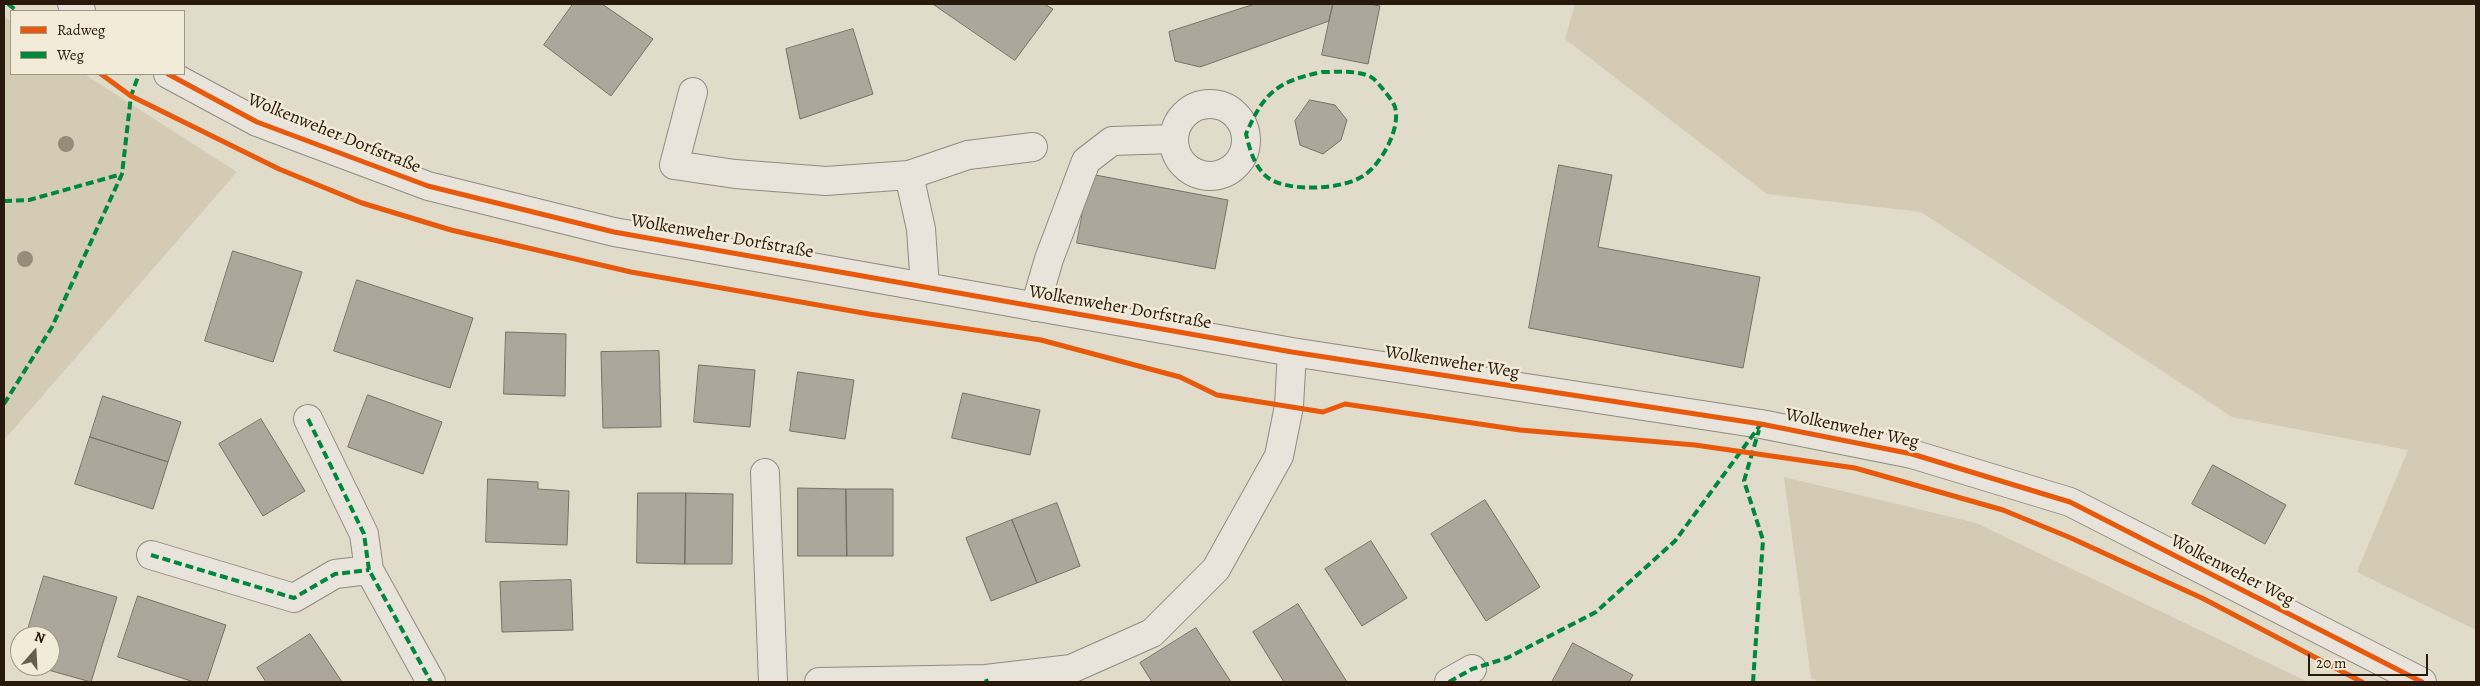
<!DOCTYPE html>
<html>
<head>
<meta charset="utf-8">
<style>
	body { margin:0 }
	#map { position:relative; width:2480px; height:686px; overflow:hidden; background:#e1dbca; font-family:Alegreya,serif }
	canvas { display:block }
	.frame { position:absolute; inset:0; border:5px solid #28190b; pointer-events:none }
	.legend { position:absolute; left:10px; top:10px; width:175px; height:65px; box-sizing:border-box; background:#f1ebd7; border:1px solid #a19785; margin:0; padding:6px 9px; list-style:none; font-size:15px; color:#28190b }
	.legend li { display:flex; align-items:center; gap:10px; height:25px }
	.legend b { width:25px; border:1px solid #a19785 }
	.north { position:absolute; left:10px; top:626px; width:50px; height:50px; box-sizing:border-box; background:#f1ebd7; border:1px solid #a19785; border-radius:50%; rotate:19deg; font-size:14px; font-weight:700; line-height:20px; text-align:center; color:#28190b }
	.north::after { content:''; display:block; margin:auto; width:18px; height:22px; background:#695d4e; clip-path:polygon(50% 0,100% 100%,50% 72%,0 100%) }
	.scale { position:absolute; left:2308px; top:654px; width:120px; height:22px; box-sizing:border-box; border:2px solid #28190b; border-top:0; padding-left:6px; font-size:15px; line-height:18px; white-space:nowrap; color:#28190b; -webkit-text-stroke:4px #f1ebd7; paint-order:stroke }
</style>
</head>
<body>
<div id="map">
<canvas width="2480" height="686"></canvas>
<div class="frame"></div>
<ul class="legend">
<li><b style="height:6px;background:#e8590c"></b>Radweg</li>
<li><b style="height:6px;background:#00873e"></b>Weg</li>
</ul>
<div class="north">N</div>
<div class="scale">20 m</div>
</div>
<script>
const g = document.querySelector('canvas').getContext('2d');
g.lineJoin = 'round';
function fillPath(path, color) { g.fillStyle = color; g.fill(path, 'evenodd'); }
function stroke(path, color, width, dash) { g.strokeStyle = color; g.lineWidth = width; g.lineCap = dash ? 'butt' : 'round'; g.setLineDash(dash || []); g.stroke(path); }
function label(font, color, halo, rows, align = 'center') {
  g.font = font + ' Alegreya,serif'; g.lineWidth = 5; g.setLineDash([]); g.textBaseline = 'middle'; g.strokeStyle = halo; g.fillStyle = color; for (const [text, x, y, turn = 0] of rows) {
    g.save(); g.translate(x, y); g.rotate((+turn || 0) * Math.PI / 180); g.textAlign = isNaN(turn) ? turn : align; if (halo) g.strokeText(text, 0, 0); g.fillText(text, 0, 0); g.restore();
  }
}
const green = new Path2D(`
	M1575,4H2476V630L2357,572L2408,450L2232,417L1921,212L1767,194L1565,39Z
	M4,16L11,22V74H84L237,172L4,440Z
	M1784,477L1976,523L2308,682H1819L1811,678Z`);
const building = new Path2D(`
	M573,4H602L653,39L611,96L544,45Z
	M933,4H1044L1053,9L1015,60Z
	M1255,4H1333L1329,21L1200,67L1175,61L1169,32Z
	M1333,4H1369L1380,6L1368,64L1322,55Z
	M853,29L873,94L800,119L786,49Z
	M1310,100L1335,105L1347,120L1341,140L1323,154L1300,145L1295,121Z
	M1559,165L1612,175L1598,247L1760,277L1743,368L1529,328Z
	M1090,174L1228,200L1215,269L1077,243Z
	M233,251L302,272L273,362L205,341Z
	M357,280L473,318L450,388L334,351Z
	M506,332L566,334L565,396L504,394Z
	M659,351L661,427L603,428L601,352Z
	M699,365L755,370L750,427L694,422Z
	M798,372L854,380L845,439L790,431Z
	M963,393L1040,410L1030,455L952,438Z
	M368,395L442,422L423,474L348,447Z
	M103,396L181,422L168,462L90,437Z
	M261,419L305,491L263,516L219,444Z
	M90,437L168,462L153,509L75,484Z
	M2213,465L2286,505L2265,544L2192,504Z
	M488,479L538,482V489L569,491L567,545L486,542Z
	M798,488L846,489L847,556H798Z
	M846,489H893V556H847Z
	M638,493H686L685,564L637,563Z
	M686,493L733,494L732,564H685Z
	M1485,500L1540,587L1486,621L1431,534Z
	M1057,503L1080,566L1037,583L1012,520Z
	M1012,520L1037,583L991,601L966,538Z
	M1371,541L1407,598L1362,626L1325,569Z
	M44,576L117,597L91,682L34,666H50V636H26Z
	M571,580L573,630L502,632L500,582Z
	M138,596L226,625L207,682H194L118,657Z
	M1298,604L1347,682H1284L1253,632Z
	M1196,628L1231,682H1152L1140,663Z
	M310,634L342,682H266L257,668Z
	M1573,643L1633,675L1629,682H1552Z`);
const minor = new Path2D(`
	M72,4L81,11
	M168,74L257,122L428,186L614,232L1292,352L1761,424L1912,454L2070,502L2422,682
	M693,92L674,165L735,174L826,181L909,175L968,155L1033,147
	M1174 140a36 36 0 1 1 72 0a36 36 0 1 1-72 0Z
	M909,175L921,229L925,287
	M1035,307L1049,259L1086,161L1112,141L1174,139
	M308,419L364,534L369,570L431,682
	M765,473L773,682
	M151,555L294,598L335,574L369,570
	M819,682L986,679L1071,669L1152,633L1216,569L1279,456L1289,406L1292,352
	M1449,682L1472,669`);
const quiet = new Path2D(`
	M8,4L17,11
	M1322,72C1337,72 1358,70 1371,77C1375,79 1379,85 1382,88C1386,93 1393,101 1395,107C1401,128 1382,162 1366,174C1346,190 1287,193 1267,177C1254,166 1250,150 1246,134C1264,92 1278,81 1322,72Z
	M4,201L29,200L122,174
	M4,404L52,327L122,174L131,96L139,74
	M308,419L364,534L369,570L431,682
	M151,555L294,598L335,574L369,570
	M986,679L987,682
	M1449,682L1472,669L1507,658L1596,612L1675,541L1761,424
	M1753,682L1763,540L1744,481L1759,430`);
const cycleway = new Path2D(`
	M101,74L131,96L279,169L362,203L451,230L631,272L869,314L1041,340L1180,377L1217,395L1323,412L1345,404L1520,430L1695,445L1855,468L2003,510L2071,538L2204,599L2362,682
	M168,74L257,122L428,186L614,232L1292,352L1761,424L1912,454L2070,502L2422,682`);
const trees = [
	[66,144],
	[25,259]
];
const streetNames = [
	["Wolkenweher Dorfstraße",334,134,22],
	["Wolkenweher Dorfstraße",722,237,10],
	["Wolkenweher Dorfstraße",1120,308,10],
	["Wolkenweher Weg",1452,363,9],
	["Wolkenweher Weg",1852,429,12],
	["Wolkenweher Weg",2232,571,27]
];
fillPath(green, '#d4cbb4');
fillPath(building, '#ada79b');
stroke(building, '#767066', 1);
stroke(minor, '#908b7f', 30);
stroke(minor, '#e8e4dc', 28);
stroke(quiet, '#00873e', 4, [8, 4]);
stroke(cycleway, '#e8590c', 5);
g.fillStyle = '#968c7a';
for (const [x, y] of trees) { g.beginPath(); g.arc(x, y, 8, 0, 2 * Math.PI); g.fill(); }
label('18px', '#28190b', '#f1ebd7', streetNames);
</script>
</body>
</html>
